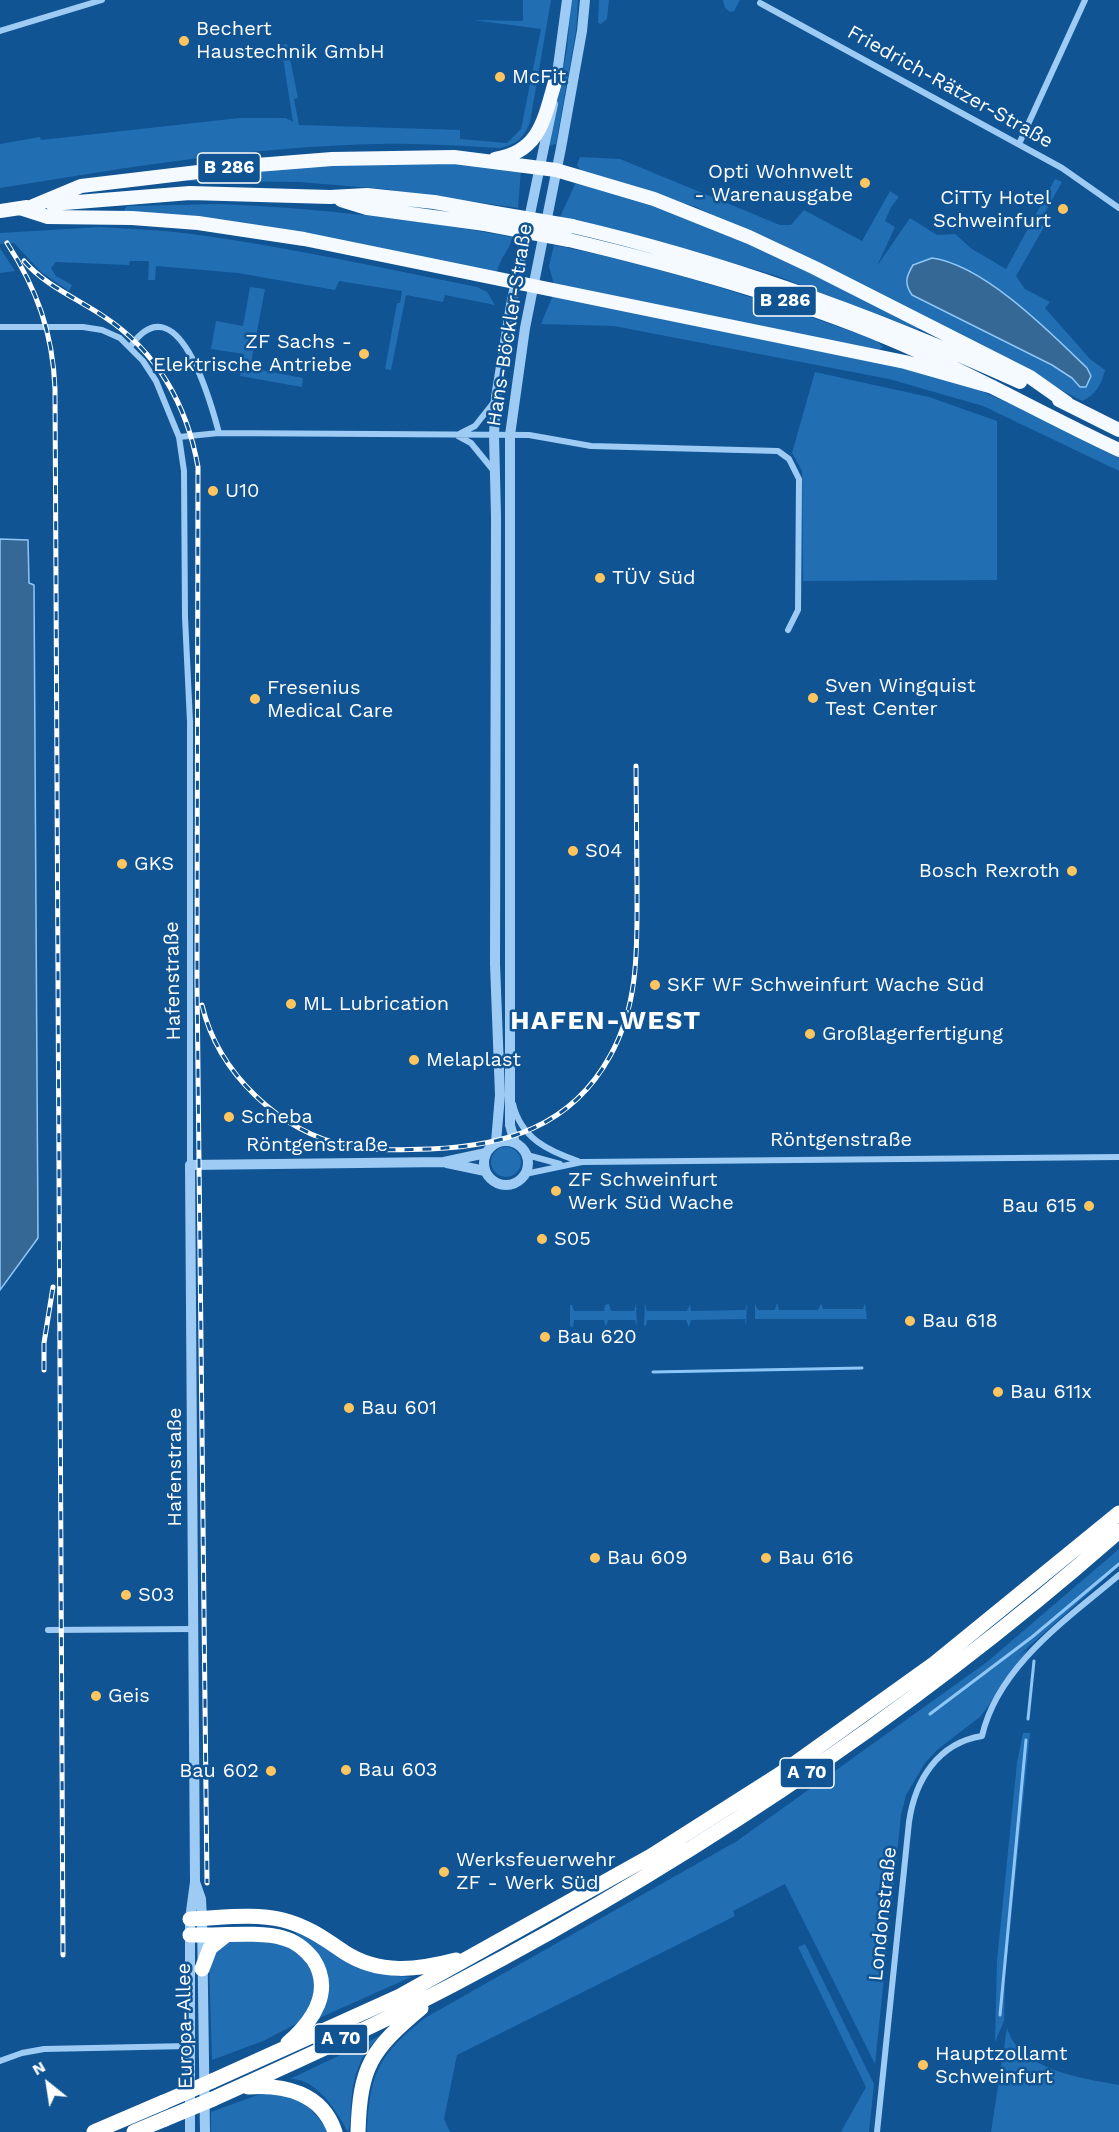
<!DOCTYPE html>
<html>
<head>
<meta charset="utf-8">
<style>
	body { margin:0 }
	#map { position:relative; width:1119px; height:2132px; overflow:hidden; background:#105494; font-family:"Work Sans",sans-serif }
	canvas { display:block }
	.north { position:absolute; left:18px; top:2054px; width:60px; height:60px; -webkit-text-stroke:4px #105494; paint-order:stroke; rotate:330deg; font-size:16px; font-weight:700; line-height:24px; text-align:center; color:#fff }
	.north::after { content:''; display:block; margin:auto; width:21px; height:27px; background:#fff; clip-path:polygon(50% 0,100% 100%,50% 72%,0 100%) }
</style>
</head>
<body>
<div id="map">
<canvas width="1119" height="2132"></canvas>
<div class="north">N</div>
</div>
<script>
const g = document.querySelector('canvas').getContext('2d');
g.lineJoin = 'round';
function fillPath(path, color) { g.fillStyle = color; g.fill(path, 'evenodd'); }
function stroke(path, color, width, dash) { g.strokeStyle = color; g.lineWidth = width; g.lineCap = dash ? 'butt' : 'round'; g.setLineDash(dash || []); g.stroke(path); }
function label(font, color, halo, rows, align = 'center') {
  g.font = font + ' "Work Sans",sans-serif'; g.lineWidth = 5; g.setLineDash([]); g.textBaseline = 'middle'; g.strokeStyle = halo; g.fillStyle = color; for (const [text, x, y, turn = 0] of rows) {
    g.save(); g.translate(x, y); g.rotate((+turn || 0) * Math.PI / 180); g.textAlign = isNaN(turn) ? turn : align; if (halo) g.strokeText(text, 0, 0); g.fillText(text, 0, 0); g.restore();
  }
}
const green = new Path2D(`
	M523,0H551L530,122C524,138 516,145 499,148C460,146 420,143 381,144C253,146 125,168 0,188V144L40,137L41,140L239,118H286L293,122L281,45L287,44L298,98L294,99L299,125L460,130V139L507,143L521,129L541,29L473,20L523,21Z
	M571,0H578L576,31L556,144L549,146L567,49Z
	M599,0H609L607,19L601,24L598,23Z
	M723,0H740L734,11L730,12L725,8Z
	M580,157L620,159L780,225H791L804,210L862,241L890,191L899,197L891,207L885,221L895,227L877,266L910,218L937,235L955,234L972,249L1006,269L1055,179L1062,182L1039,223L1044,227L1016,276L1025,289L1050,302L1045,308L1090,359L1105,370C1102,383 1096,395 1082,401L958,335L696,207L581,172L577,165ZM932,258C984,265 1050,332 1087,368L1072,378L1052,365Z
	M430,161L521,169L518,208L384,189L299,182L188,181L189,179L298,165Z
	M577,180L701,221L920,326L919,330L777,276L655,240L560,217Z
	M218,204C317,208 416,219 512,237C510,251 500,256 497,273L189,216L127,212L124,210L127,206Z
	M100,227C131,229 162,230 192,234C288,247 382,268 477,287L487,292L495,305L445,295L443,302L406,295L391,370L385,369L397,303H400L402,291L339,281L335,290L238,273L156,266L155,280H148L149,261H130L129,265L56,262L51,268L56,276L72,285L69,291L41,272L14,243L0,244V233Z
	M554,245C664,267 770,302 876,340L883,347L879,350L554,285L549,266Z
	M0,248L15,271L0,273Z
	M250,287L265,289L250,368L303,378L302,387L240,376L244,354L211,349L216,321L243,326Z
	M553,295L846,352L969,386L1020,408L1119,458V471L983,406L889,379L614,326L541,324Z
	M815,372L929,397L997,421V580L803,581L802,471L792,453Z
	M491 1162a15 15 0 1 1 30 0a15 15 0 1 1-30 0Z
	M747,1303L746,1326L745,1319L691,1320L689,1327L686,1320H647L646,1326L644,1325L645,1304L647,1311H687L690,1304L691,1311L742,1310H745Z
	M777,1303L779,1310H818L821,1303L823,1309H863L865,1303L867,1319H755V1304L758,1310H775Z
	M609,1304L611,1311H634L636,1304L637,1326L635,1320H608L606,1327L604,1320H574L573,1327L570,1326V1305H572L574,1311H604L605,1305Z
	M1119,1549V1566L1016,1658L1028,1649L981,1716L937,1750L925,1763L906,1795L901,1815L875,2064L785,1884L733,1911L735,1916L457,2055L444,2119L450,2132H367C370,2073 378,2055 425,2018L737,1841L987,1662Z
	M1023,1733H1030L1005,1978L1004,2021L995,2042L997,1960L1017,1763Z
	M292,1930C317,1940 336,1957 359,1968C376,1975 394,1976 411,1977L315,2020C321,1973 334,1963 292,1930Z
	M267,1940L295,1947L314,1973V2002L298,2023L263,2041L212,2060L209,1962L222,1942Z
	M805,1944L874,2084L869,2132H841L866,2087L798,1947Z
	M1007,2028C1020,2070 1081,2078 1119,2085V2132H991Z
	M384,2034C360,2050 353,2077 351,2105C350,2114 351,2126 348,2132C337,2112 317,2078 290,2079Z
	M263,2093C300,2096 307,2102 329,2132H211V2112Z`);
const water = new Path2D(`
	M932,258C984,265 1050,332 1087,368L1091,376L1086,387H1080L1072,378L1052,365L912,295C904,283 906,277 913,265Z
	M0,539L28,540L29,583L34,585L38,1238L0,1290Z`);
const stream = new Path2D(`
	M653,1372L862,1368
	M930,1714L1032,1637L1119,1564
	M1028,1719L1034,1661
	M1000,2015L1026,1740`);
const minor = new Path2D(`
	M760,3L1062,168L1119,208
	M0,31L102,0
	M1019,144L1085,0
	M0,327H83L102,330L120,338L143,361L156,381L179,437L184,471L185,617L190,722V1165
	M130,347C177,280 210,399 219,433
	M461,433L475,426L494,402
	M458,436L471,443L493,470
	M179,437L219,433L529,435L591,446L778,451L789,459L799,479L798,610L788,630
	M513,1104C521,1138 548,1151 578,1161
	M527,1155L560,1164
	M525,1174L582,1162L1119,1157
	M48,1630L195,1629
	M0,2061L22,2053L44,2049L189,2046
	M877,2132L909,1822C915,1780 938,1743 982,1736C998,1666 1067,1619 1119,1575`);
const tertiary = new Path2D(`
	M555,89L567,0
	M484 1163a22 22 0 1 1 44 0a22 22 0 1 1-44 0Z
	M496,1142L500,1095L495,964L496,516L494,435L496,397L511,305L553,104
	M515,1143L510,1125V435L525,328L561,148L582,31L585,0
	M447,1163L485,1171
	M195,1882L201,1899L202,1919L205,2132
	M190,2132V1919L195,1882L190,1165L444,1162L486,1153`);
const trunk = new Path2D(`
	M495,159C540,152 544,119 555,82
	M341,200L367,208L485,224
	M52,204L190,193L330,197L367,195L434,202L495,213
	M33,206L81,186L257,165L332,159L454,157L556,170L654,199L749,237L815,268L1030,377L1067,403
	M20,208L48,217L132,218L198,223L304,239L905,362L993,387
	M0,211L27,207
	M572,226C727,262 875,316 1020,382
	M569,240C678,266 787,296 890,339C969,372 1042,414 1119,450
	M1059,400L1119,430`);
const motorway = new Path2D(`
	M190,1919C220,1918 254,1913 283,1920C307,1926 325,1939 344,1952C379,1975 418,1970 456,1960
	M190,1935C216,1936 260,1931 283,1938C295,1941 305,1949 313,1959C334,1991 313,2021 288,2043
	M202,1969L210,1948L225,1936
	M212,2081L400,1996L651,1856L780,1774L935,1663L1119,1513
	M248,2087C284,2084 322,2093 335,2132
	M213,2099C277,2070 342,2041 404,2010C661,1880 903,1721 1119,1531
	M94,2132L164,2102
	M134,2132L165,2119
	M358,2132C360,2066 371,2050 421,2008`);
const rail = new Path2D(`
	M7,243C37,289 53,334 55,389L63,1955
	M24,261C46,286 76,298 103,316C157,351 187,405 198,467L197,982L207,1883
	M202,1005C218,1073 280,1132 348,1146C375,1151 403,1150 430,1149C505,1146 571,1127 610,1056C640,1003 637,943 637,884C637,844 636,805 636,766
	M44,1370V1343L53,1287`);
const trunkBridge = new Path2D(`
	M495,213L572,226
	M485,224L569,240`);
const motorwayBridge = new Path2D(`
	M164,2102L212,2081
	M165,2119L213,2099`);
const markers = [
	[184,41,6,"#ffc55f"],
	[500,77,6,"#ffc55f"],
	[865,183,6,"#ffc55f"],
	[1063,209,6,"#ffc55f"],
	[364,354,6,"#ffc55f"],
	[213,491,6,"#ffc55f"],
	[600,578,6,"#ffc55f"],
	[813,698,6,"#ffc55f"],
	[255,699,6,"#ffc55f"],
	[573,851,6,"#ffc55f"],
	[122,864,6,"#ffc55f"],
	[1072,871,6,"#ffc55f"],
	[655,985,6,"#ffc55f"],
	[291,1004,6,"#ffc55f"],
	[810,1034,6,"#ffc55f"],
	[414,1060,6,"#ffc55f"],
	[229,1117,6,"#ffc55f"],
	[556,1191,6,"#ffc55f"],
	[1089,1206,6,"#ffc55f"],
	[542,1239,6,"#ffc55f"],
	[910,1321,6,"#ffc55f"],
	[545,1337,6,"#ffc55f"],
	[998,1392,6,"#ffc55f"],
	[349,1408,6,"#ffc55f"],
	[595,1558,6,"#ffc55f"],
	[766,1558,6,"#ffc55f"],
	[126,1595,6,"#ffc55f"],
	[96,1696,6,"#ffc55f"],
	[346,1770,6,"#ffc55f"],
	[271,1771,6,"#ffc55f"],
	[444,1872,6,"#ffc55f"],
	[923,2065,6,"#ffc55f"]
];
const shields = [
	[229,168,63],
	[785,301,63],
	[807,1773,54],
	[341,2039,54]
];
const shieldNames = [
	["B 286",229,168],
	["B 286",785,301],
	["A 70",807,1773],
	["A 70",341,2039]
];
const poiNames = [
	["Bechert",196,29],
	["Haustechnik GmbH",196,52],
	["McFit",512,77],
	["Opti Wohnwelt",853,172,"right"],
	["- Warenausgabe",853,195,"right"],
	["CiTTy Hotel",1051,198,"right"],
	["Schweinfurt",1051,221,"right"],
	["ZF Sachs -",352,342,"right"],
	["Elektrische Antriebe",352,365,"right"],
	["U10",225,491],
	["TÜV Süd",612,578],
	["Sven Wingquist",825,686],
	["Test Center",825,709],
	["Fresenius",267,688],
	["Medical Care",267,711],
	["S04",585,851],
	["GKS",134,864],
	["Bosch Rexroth",1060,871,"right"],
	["SKF WF Schweinfurt Wache Süd",667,985],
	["ML Lubrication",303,1004],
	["Großlagerfertigung",822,1034],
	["Melaplast",426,1060],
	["Scheba",241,1117],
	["ZF Schweinfurt",568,1180],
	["Werk Süd Wache",568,1203],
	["Bau 615",1077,1206,"right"],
	["S05",554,1239],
	["Bau 618",922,1321],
	["Bau 620",557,1337],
	["Bau 611x",1010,1392],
	["Bau 601",361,1408],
	["Bau 609",607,1558],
	["Bau 616",778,1558],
	["S03",138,1595],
	["Geis",108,1696],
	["Bau 603",358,1770],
	["Bau 602",259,1771,"right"],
	["Werksfeuerwehr",456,1860],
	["ZF - Werk Süd",456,1883],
	["Hauptzollamt",935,2054],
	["Schweinfurt",935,2077]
];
const streetNames = [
	["Friedrich-Rätzer-Straße",950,87,29],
	["Hans-Böckler-Straße",510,325,-81],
	["Hafenstraße",173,981,-91],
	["Röntgenstraße",841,1140],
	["Röntgenstraße",317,1145],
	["Hafenstraße",175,1467,-90],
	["Londonstraße",883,1914,-84],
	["Europa-Allee",185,2026,-91]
];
const districtNames = [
	["HAFEN-WEST",606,1021]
];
fillPath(green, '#216eb3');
fillPath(water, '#366896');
stroke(water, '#8ec7f7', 1.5);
stroke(stream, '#8ec7f7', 3);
stroke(minor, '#9dcbf4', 6);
stroke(tertiary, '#9dcbf4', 10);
stroke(trunk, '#f4faff', 14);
stroke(motorway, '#fff', 15);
stroke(rail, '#fff', 5);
stroke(rail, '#105494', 3, [9]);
stroke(trunkBridge, '#f4faff', 14);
stroke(motorwayBridge, '#fff', 15);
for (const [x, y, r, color] of markers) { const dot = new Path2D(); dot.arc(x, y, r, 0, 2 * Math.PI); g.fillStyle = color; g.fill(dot); stroke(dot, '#105494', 2); }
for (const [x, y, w] of shields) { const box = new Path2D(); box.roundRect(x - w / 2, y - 15, w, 30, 4.5); g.fillStyle = '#105494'; g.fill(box); stroke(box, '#fff', 1.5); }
label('bold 18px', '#fff', null, shieldNames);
label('20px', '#fff', '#105494', poiNames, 'left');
label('20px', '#fff', '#105494', streetNames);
g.letterSpacing = '1.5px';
label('bold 26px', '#fff', '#105494', districtNames);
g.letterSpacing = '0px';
</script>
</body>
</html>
